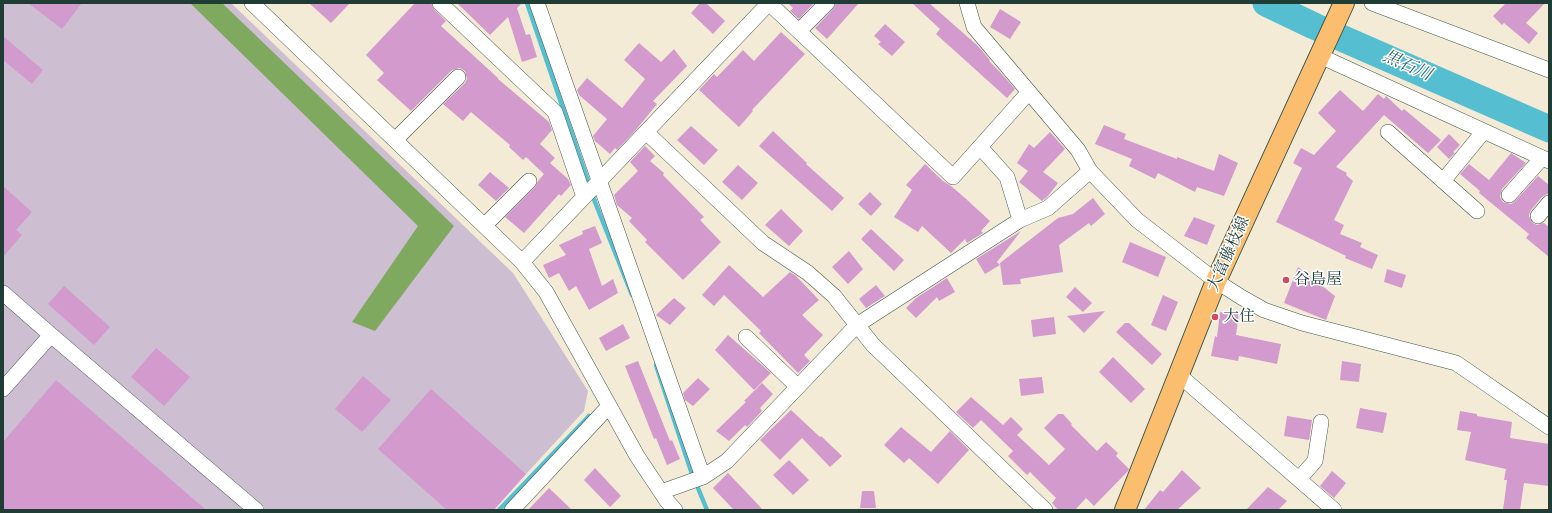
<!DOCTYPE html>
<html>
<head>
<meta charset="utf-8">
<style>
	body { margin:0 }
	#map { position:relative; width:1552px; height:513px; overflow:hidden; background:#f3ebd5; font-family:"IM FELL Great Primer",serif }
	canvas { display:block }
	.frame { position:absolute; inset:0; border:4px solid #1f3d34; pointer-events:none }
</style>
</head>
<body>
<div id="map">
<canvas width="1552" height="513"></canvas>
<div class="frame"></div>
</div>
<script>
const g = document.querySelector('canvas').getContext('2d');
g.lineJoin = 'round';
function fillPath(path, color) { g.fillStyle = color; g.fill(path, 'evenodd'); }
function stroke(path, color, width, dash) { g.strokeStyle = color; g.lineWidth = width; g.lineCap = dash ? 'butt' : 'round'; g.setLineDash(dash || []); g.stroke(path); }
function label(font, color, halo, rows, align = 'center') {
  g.font = font + ' "IM FELL Great Primer","Noto Serif JP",serif'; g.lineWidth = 3; g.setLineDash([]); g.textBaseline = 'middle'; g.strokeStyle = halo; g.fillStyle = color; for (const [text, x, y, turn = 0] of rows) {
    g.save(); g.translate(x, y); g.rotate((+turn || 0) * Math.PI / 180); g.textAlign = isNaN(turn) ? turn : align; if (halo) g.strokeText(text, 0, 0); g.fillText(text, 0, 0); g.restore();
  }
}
const industrial = new Path2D(`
	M3,3H231L513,273L588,391L584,411L493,510H3Z`);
const forest = new Path2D(`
	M190,3H222L454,226L375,331L352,322L418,226Z`);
const stream = new Path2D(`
	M527,3L595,202L632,295
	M656,365L691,471L707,510
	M499,510L589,416`);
const river = new Path2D(`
	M1266,3L1314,26L1549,129`);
const building = new Path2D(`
	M28,3H82L62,29Z
	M309,3H350L331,23Z
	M415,3H431L434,9L446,21L441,26L498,78V79L549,122L552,130L540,144L555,158L550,163L568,179L571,185L561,196L559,194L524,233L505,217L535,187L538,181L544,174L526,157L523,160L509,147L510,145L471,112L463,121L443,104L465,83L467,79L465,71L460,68L452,70L411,111L377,80L384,73L366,55Z
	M457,3H522L517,8L526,35L530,34L537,57L522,62L508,17L490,35Z
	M700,3H706L725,21L713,34L691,13Z
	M788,3H814L799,19L790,11L793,8Z
	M836,3H859L827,39L815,28L833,9Z
	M912,3H929L978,46L990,60L989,61L1000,72L1015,89L1007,98L936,34L940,29Z
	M1506,3H1545L1526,23L1538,33L1529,44L1504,23L1502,25L1493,16Z
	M1000,9L1021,22L1010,39L990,27Z
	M885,24L905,42L892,56L878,44L881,42L874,36Z
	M781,32L805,54L752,110L753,111L739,127L699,90L714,74L717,77L743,50L754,61Z
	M3,36L43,70L32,84L3,60Z
	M639,43L661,62L674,49L687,66L653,101L657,104L635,131L617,150L615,148L610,154L595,141L593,136L607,119L579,95L577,90L587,78L622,108L645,79L624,60Z
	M1340,90L1363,111L1378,94L1384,99L1386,96L1402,111L1404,109L1441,140L1428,153L1384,115L1336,167L1347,173L1346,175L1353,181L1334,220L1344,225L1340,234L1362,243L1360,247L1378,255L1372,269L1345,258L1346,256L1276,222L1302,168L1293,163L1301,148L1314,155L1336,131L1318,113Z
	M1104,125L1126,134L1124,139L1177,159V157L1214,171L1219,154L1238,163L1224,196L1197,187L1195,192L1158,173L1155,179L1129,166L1132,159L1095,144Z
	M691,126L718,150L704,165L677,140Z
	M773,131L807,163L806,164L844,198L832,211L759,146Z
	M1050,132L1065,149L1043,172L1058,183L1048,196L1042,201L1019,182L1028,171L1017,163L1029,144L1034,148Z
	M1449,134L1460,145L1453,152L1455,153L1449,159L1437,147Z
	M645,146L655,156L650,161L664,173L663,175L704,217L700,220L721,242L683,280L645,242L647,240L629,221L632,218L617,205L614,195L638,171L630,162Z
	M1511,153L1526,163L1502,189L1500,197L1503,202L1511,204L1515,201L1538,176L1549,185V193L1542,197L1531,210L1529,215L1530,219L1533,223L1537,225L1544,223L1549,227V257L1526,238L1529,234L1479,193L1480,191L1460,174L1469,164L1489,180Z
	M925,164L943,181L951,186L965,198L990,221L981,231L983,233L967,243L965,239L951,253L922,226L918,232L894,217L912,190L906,185Z
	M738,165L758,183L742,200L722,182Z
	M490,172L509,188L496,201L478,185Z
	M3,186L32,212L16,230L22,235L3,257Z
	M870,192L882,204L871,216L858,204Z
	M1093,198L1105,214L1091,226L1089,223L1059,245L1063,272L1020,279L1021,284L1003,285L1000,263L1058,218L1073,214Z
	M781,209L803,231L789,246L765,225Z
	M1194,217L1215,225L1207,245L1184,236Z
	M595,226L602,243L589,249L602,286L613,279L618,293L589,310L576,286L569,291L559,273L549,278L543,265L566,255L559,245L583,234L582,231Z
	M871,229L904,260L894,271L861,239Z
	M1021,231L997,262L1000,265L985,274L976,259Z
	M1130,242L1166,257L1158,277L1122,262Z
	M849,251L863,269L848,284L832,267Z
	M729,265L763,297L790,272L796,276L819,300L802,315L823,335L804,355L810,361L798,373L759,333L761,331L724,295L714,306L702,295Z
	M1298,267L1335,296L1326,320L1284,303Z
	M1387,269L1406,275L1402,288L1384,282Z
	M947,278L955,292L939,301L937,297L916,318L906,308L916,298Z
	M876,285L885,296L866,308L859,299Z
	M64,286L110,327L94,345L48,304Z
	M1075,287L1092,303L1083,312L1066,297Z
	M1163,295L1178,302L1166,331L1151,325Z
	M674,298L686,308L670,325L656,315Z
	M1105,311L1084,333L1067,316Z
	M1220,312L1239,314L1236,335L1281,344L1277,364L1239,356L1238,361L1211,356L1215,336L1217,337Z
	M1054,317L1056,334L1033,337L1031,320Z
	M1125,323H1129L1162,354L1152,365L1116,332Z
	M623,324L630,338L606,351L599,338Z
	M728,335L771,373L754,390L715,350Z
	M156,348L190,377L164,406L131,377Z
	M1113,357L1145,389L1131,403L1099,372Z
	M638,361L670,441L672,440L680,459L667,465L656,438L654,439L625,366Z
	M1342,361L1361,364L1359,382L1340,380Z
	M363,376L391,400L362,432L335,409Z
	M1042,377L1044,393L1021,396L1019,379Z
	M698,378L710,389L693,406L685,400L683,393Z
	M56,380L206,510H3V442Z
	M762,383L773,394L760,408L762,411L747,427L745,425L729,441L716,431L746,402L744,401Z
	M431,389L526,474L494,510H447L378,449Z
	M971,397L1003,425L1011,417L1023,429L1017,435L1049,465L1065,449L1044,428L1058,414H1063L1072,424L1071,425L1097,451L1106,442L1118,453L1116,456L1129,469L1128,471L1094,506L1086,498L1075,510H1058L1052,503L1056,498L1030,472L1027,475L1008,456L1013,451L981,420L973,428L956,412Z
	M1360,408L1387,413L1383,433L1356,428Z
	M791,410L820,437L821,436L842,456L830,467L802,438L780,460L760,440Z
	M1460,411L1477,414V416L1512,422L1510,438L1549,444V486L1524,483L1520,510H1503L1507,480H1504L1506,469L1465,460L1471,432L1457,430Z
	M1287,416L1312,420L1309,440L1284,436Z
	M901,427L931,452L950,431L969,450L938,484L909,458L904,463L884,445Z
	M789,460L809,480L793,495L773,475Z
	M595,468L621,496L610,507L584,480Z
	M1182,470L1201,488L1177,510H1144L1160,490L1163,492Z
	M1332,471L1346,483L1334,498L1320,486Z
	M728,473L748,494L763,510H734L713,488Z
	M1268,487L1287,501L1278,510H1246Z
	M549,488L572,510H528Z
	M862,491H874L876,508H860Z`);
const minor = new Path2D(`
	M252,3L522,262L546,292L637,456L667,501L675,510
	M440,3L555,112L584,197
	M537,3L703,477
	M967,3L974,27L1078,150L1090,171L1137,220L1216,281L1241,297L1264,310L1302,323L1456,363L1549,427
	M1372,3L1549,70
	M799,31L827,3
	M1320,56L1549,161
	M646,132L763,243L808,273L834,296L873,345L1045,510
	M1388,132L1477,211
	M395,140L458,77
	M980,147L1007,177L1020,220
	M1443,181L1484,131
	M1509,195L1542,158
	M1538,216L1549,203
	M485,225L529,181
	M522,262L769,3L953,177L1029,92
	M3,293L51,335L256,510
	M746,337L798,387
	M1179,375L1334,510
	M3,389L51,335
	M1299,479L1315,461L1321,422
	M661,492L703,477L727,461L857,325L1020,220L1048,208L1090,171
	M512,510L609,406`);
const major = new Path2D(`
	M1125,510L1216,281L1344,3`);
const markers = [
	[1286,280,4,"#d1495b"],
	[1215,317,4,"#d1495b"]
];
const streetNames = [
	["大富藤枝線",1229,254,-66]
];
const poiNames = [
	["谷島屋",1294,280],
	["大住",1223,317]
];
const waterNames = [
	["黒石川",1407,66,24]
];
fillPath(industrial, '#cebed2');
fillPath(forest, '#80a960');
stroke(stream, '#55bfd1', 4.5);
stroke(river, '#55bfd1', 27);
fillPath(building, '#d39ace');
stroke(minor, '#3f574c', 16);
stroke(major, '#3f574c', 22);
stroke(minor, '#fff', 15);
stroke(major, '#fbbe6e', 20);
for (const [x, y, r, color] of markers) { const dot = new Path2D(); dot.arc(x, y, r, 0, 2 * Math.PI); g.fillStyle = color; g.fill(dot); stroke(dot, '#fff', 1.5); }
label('16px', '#1f3d34', '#fff', streetNames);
label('16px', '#1f3d34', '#fff', poiNames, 'left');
label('italic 17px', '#2f6463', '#fff', waterNames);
</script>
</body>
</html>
